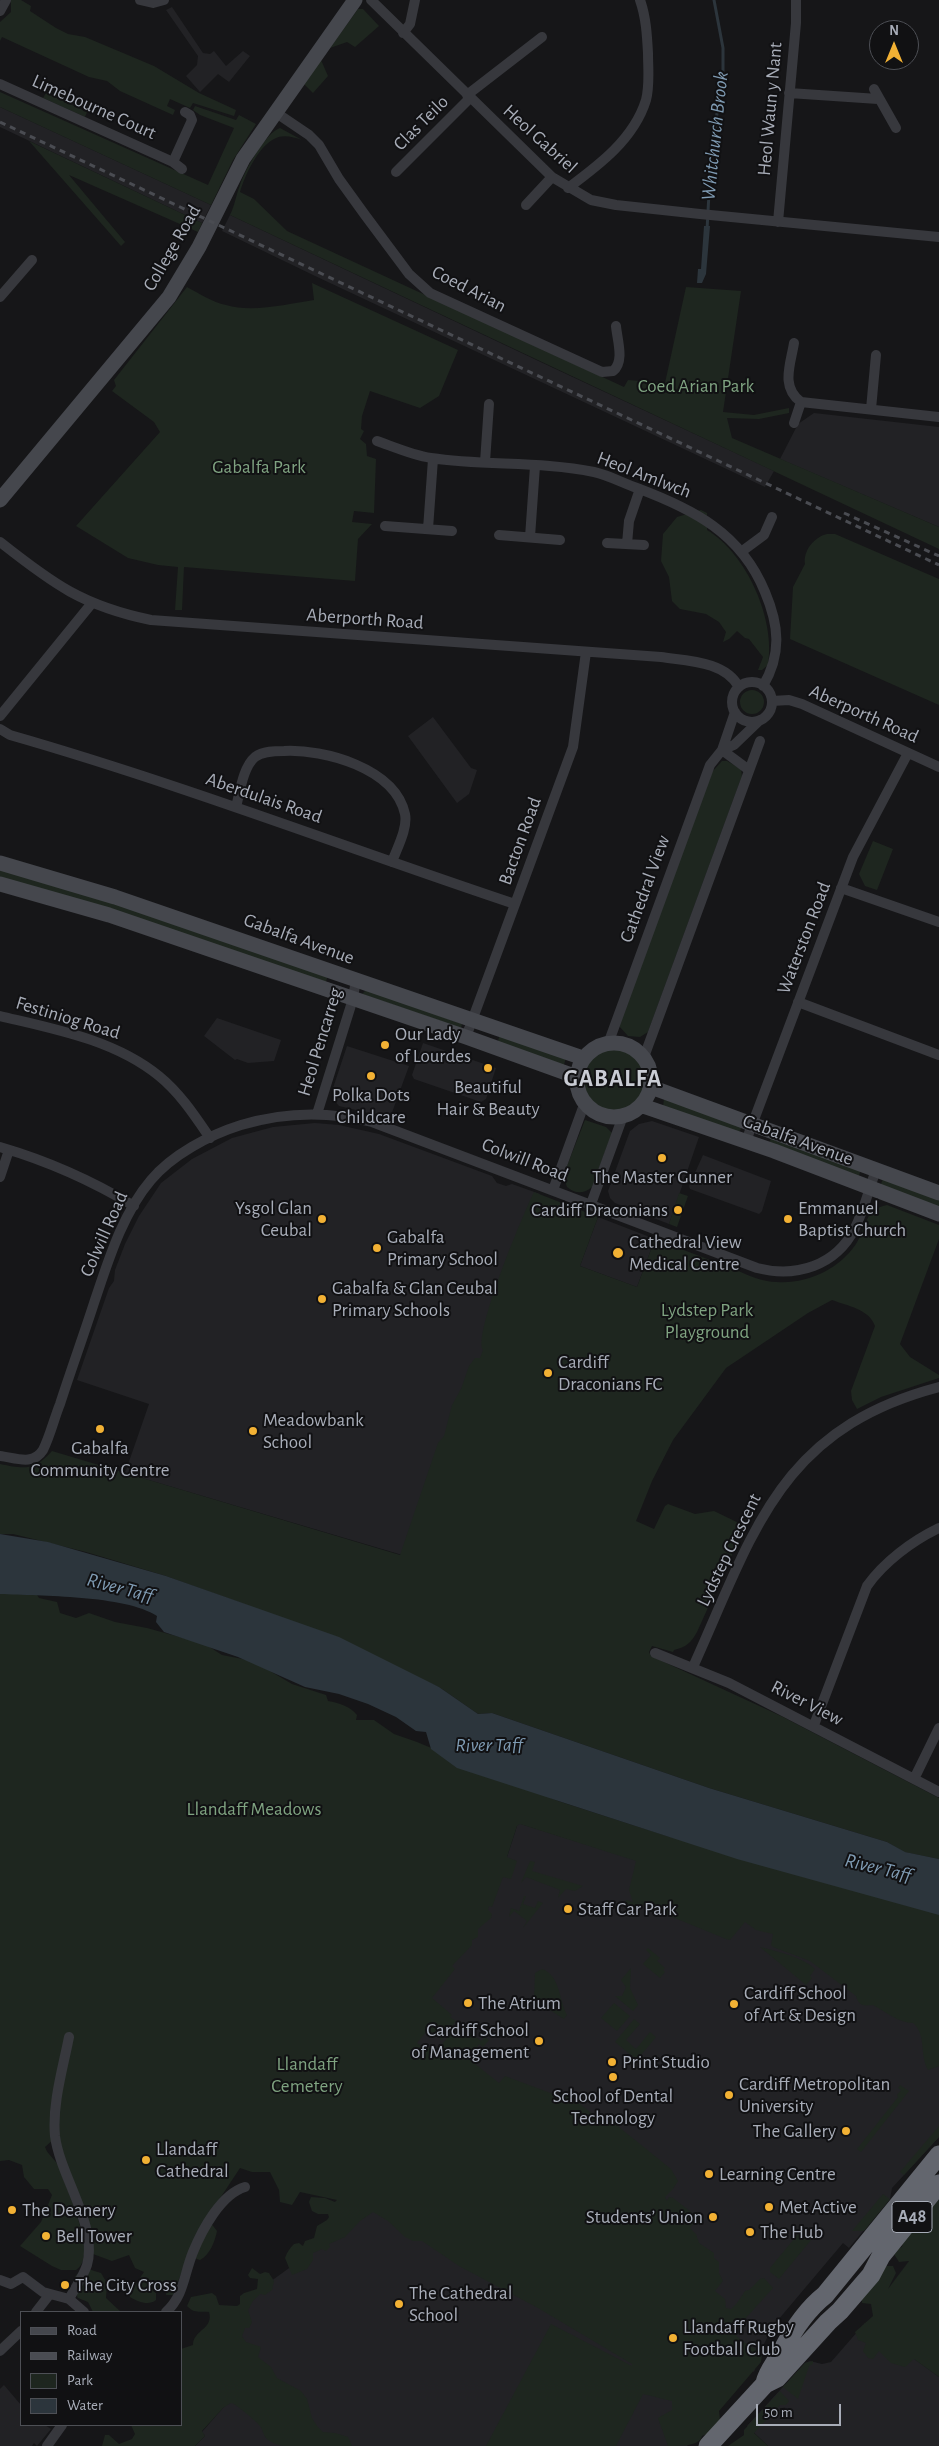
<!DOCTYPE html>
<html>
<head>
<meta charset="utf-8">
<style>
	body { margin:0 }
	#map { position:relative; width:939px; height:2446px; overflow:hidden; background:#161618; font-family:"Alegreya Sans",sans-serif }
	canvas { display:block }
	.legend { position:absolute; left:20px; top:2311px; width:162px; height:115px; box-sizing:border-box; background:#111113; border:1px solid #4d4f55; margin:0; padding:6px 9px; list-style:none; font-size:15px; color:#a8adb8 }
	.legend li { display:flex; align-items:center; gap:10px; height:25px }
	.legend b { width:25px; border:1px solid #4d4f55 }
	.north { position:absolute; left:869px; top:20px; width:50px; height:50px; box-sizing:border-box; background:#111113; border:1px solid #4d4f55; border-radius:50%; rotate:0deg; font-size:14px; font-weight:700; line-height:20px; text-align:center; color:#a8adb8 }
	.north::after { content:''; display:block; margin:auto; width:18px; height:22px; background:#f2b134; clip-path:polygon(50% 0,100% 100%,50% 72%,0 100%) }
	.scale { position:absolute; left:756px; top:2404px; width:85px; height:22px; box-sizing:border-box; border:2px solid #a8adb8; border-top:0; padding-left:6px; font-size:15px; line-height:18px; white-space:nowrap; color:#a8adb8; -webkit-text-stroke:4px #111113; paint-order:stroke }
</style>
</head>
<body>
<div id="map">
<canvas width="939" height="2446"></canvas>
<ul class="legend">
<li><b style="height:6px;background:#45474d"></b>Road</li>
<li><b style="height:6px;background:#4a4c52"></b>Railway</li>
<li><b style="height:14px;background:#1e261f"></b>Park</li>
<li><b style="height:14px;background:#2c353c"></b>Water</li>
</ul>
<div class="north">N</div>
<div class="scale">50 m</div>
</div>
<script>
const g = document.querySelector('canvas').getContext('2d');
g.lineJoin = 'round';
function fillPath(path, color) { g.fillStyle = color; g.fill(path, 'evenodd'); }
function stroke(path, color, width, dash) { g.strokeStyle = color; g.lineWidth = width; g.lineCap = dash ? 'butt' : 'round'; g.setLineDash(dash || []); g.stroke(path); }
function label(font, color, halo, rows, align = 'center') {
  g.font = font + ' "Alegreya Sans",sans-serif'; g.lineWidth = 4; g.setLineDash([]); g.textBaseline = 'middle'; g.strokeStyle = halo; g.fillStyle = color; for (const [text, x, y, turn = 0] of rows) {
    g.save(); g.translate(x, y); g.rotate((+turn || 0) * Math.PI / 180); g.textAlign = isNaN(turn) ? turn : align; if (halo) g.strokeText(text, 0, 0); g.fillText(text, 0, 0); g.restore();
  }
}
const built = new Path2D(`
	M172,7L203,53L210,54L214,51L226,66L243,51L250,56L229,82L218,74L200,92L186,76L197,65L198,56L166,10Z
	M0,107L211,205L202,223L0,127Z
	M230,215L547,365L774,471L765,487L313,275L222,231Z
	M814,413L939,427V527L780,459L798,424Z
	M433,717L471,768L477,770L469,794L457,803L408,736Z
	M217,1018L281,1040L274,1061L248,1063L237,1059L235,1060L204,1036Z
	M423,1043L496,1068L486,1099L481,1102L414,1079L412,1075Z
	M347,1046L409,1066L390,1118L339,1106L333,1099L332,1091Z
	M652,1121L699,1137L669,1224L615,1203L610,1198L608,1191L630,1131L639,1124Z
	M315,1123L339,1125L379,1134L492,1176L497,1183L506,1186L512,1184L540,1194L409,1557L125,1473L149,1404L77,1380L109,1288L114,1281L115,1270L125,1244L139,1216L161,1183L192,1159L232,1138L273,1127Z
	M703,1155L771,1181L762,1211L759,1214L690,1189L689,1186Z
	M598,1217L655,1239L637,1287L580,1266Z
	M518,1823L639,1861L752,1908L939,2029V2137L892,2188L890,2199L849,2248L843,2243L773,2326L761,2350L754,2372L713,2335L466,2084L412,2051L398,2012L507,1857Z
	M382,2201L623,2345L710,2420L687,2446H195L205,2436L202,2432L235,2394L198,2344L267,2284Z
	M865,2323L939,2377V2446H768L747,2426L805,2363L810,2361L822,2364L831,2362Z
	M4,2385L21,2405V2425H45L51,2429L37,2446L34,2443L32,2446H0V2389Z`);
const green = new Path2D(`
	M11,0H21L31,6L30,11L56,28L68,34L85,37L154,66L199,93L236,110L234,116L193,103L190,108L170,99L167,106L175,110L173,115L120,91L107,81L89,77L2,37L0,41V22L11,12Z
	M358,9H363L379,26L355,47L347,42L330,48Z
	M321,60L328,76L313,93L304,84Z
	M0,92L208,185L234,128L200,115L193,110L195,106L236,120L239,115L256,124L233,160L211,205L0,107Z
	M46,93L87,112L85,117L43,98Z
	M280,128L302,140C293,137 283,134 274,139C258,147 245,175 240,192L254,199L287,231L624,387L628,380L665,383L686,287L741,291L723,412L754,415L789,408V413L759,419L727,418L732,438L939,527V549L230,215C235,205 236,195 240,185C245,170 266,132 280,128Z
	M29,141L202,223L198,232L69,175L125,242L121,246Z
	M312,283L458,350L439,396L420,408L370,391L362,416L361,429L364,431L360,439L366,444L367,456L376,459L374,513L354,511L352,522L372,524L358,539L355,581L184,567L182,610H175L178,567L158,565L128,558L76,526L160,432L154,422L112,391L116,386L114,380L187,287C200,294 212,302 226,305C253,313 287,304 314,300Z
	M701,510L707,513V530C747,554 776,620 768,665L762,670H758L763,657L749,639L745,638L737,631L729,639L723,642L726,632L719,622L706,614L680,609L672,601L669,577L661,561L663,534L677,517Z
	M827,534H835L939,579V705L790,639L793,587L805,564C803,551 814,537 827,534Z
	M740 702a12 12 0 1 1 24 0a12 12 0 1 1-24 0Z
	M722,761H727L741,769L742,776L648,1032L640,1037L628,1036L619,1026L712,772Z
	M873,841L893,849L877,890L865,886L859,874Z
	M0,868L58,884L328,975L325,985L0,878Z
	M367,989L462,1024L461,1028L362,994Z
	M500,1034L566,1058L563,1068L497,1044Z
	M583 1080a32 32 0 1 1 64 0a32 32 0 1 1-64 0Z
	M664,1099L741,1127V1129L738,1133L663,1106Z
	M585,1120L606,1127L612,1133L592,1187C584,1194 575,1194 567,1187L563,1176Z
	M772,1136L861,1169L858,1179L768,1146Z
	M883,1179L939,1198V1209L880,1186Z
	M534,1192L598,1217L580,1266L637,1287L655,1239C681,1249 707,1259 734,1269C747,1275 762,1282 777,1282C808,1284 839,1269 856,1244C867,1227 864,1209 887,1205L939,1225V1239L900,1344L910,1357L939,1375V1378L881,1397L857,1409L852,1400L851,1391L875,1326C869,1309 848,1306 832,1300L808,1313L726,1368L673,1440L652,1481L636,1521L654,1529L665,1506L668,1504L695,1514L714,1511L745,1526L697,1632C691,1643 686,1647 674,1650L673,1652L652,1646L649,1652L651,1656L781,1716L939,1798V1859L904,1852L887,1842L709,1788L492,1713L478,1714L439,1687L249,1606L166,1576L86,1552L13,1534H0V1464C25,1469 34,1471 52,1451L400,1555L438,1443L444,1436L452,1405L461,1389L469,1366L475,1358H480L483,1350C473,1334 523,1214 534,1192Z
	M679,1193L688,1196L677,1227L669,1224Z
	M0,1585L36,1593L39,1598L57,1602L60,1613L76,1618L89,1613L115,1622L147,1628L205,1644L222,1655L253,1661L292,1684L326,1695L328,1701C339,1703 350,1706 357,1715L356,1720H374L394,1734L417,1742L558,1801L667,1836L939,1895V2066L928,2070C919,2054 927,2035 913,2023C899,2023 884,2011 873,2005C863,2006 859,2006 856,1996L810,1961L773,1947L771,1945L773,1934L756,1930L745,1922L730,1940L726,1939L643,1905L636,1911L624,1907L626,1900L633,1902L629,1890L636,1861L520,1824L517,1826L507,1857L517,1861L511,1879L503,1877L492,1907L489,1906L488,1910L492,1914L491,1918L478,1929V1937L472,1940V1945L452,1966L455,1969L432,1998L452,2015L450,2017L456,2021L442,2040L431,2032H426L417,2043L423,2047L439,2049L457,2023L481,2041L485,2037L489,2040L483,2047L479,2044L469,2059L499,2083L505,2076L553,2094L571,2092L576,2098L575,2100L600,2120L604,2115L671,2169L678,2181L673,2189L665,2197L667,2201L669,2197L673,2198L695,2215L696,2220L690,2228L696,2234L699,2243L714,2253V2258L719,2262V2273L723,2281L715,2291L725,2299L726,2308L731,2309L737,2303L745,2291L749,2290L760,2279L764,2278L773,2288L735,2330V2334C743,2344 754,2346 762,2355L761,2362L719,2411L720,2420L714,2431L702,2436C700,2446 681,2446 668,2446L658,2418L672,2410V2401L643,2394L616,2446H486L551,2324L632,2366V2364L538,2308L459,2266L422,2241H413L405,2237L388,2221L373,2212L360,2221L345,2237L329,2244L330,2247L326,2251L322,2249L313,2253V2260L307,2269L292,2275L285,2258C287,2252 290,2248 294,2244L299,2243L303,2246L305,2241L314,2238L317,2226L327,2220L329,2217L328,2214H318L312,2211L309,2202L311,2197L325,2198L335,2202L337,2200L300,2192L292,2205L280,2202L279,2190L270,2172H252L240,2168L207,2218L217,2231C215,2241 210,2255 200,2260L193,2258L181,2274L173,2295H166L167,2288L161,2286L156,2291V2300C149,2306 138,2302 130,2297L129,2293C135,2286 139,2279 144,2272L135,2268L129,2255L112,2261L93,2254L54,2139L45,2147C48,2156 57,2160 60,2169C65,2188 100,2256 76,2270H61L52,2266L20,2246L41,2222L52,2195L48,2189H34L24,2177L22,2165L9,2160L0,2161Z
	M530,1861L535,1862L532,1871L583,1886L575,1891L566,1889L558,1898L560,1890L526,1877L521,1883Z
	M524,1896H526L523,1904L535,1908L538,1901L543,1903L523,1928L527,1921L514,1911L509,1917L511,1908L519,1911Z
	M760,1947C778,1952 801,1956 815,1969L810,1976L812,1978L806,1985Z
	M648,1948L660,1958L657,1961L665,1968L663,1970L665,1972L660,1978L643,1964L651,1955L646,1950Z
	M631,1968L630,1988L638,2005L633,2011L615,1996H622L626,1987L621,1980Z
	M542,1969C560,1975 559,2000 567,2015L564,2019L534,2000L535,1973Z
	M614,2003L630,2016L617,2031L601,2018Z
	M634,2019L640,2024L626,2040L636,2049L650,2032L656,2037L637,2060L615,2042Z
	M900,2085L909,2091L861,2152L857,2149L898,2097L897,2095L901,2090L898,2088Z
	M939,2126V2137L904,2175L900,2172Z
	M939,2188V2377L914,2359L905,2367L891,2363L879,2351L873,2359L868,2358L863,2351L866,2343L858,2340L855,2332L873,2316L871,2304L862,2303V2298L882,2266H893L896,2273L888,2289L909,2261L899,2262L894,2254L898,2248L902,2247L904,2236Z
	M883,2194L890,2199L864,2231H852Z
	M798,2234H802L811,2240L779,2279L770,2272V2268Z
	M252,2268L260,2274L265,2272L269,2273L274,2281L272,2290L265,2295L260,2294L253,2301L248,2310L252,2322L249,2328H245L242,2336L246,2342L261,2347L258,2357L271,2367L277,2378L301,2391L307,2399L312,2418L317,2426L323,2432L335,2433L348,2437L352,2446H283C278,2445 272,2443 268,2440C263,2436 263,2430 260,2426C256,2421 236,2404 231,2403L223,2408L202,2431L205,2436L195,2446H102L105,2435H109L119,2444L132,2439L135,2434L131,2425H181V2349L193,2345C193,2330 214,2329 209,2312C199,2311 195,2314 187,2306L191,2297L212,2293L216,2296L219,2305L237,2306L240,2304V2296L244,2293L257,2289L258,2279L250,2278L248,2275Z
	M88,2269L101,2273L107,2283L106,2298L121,2312H93L88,2302L78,2298C70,2284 71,2273 88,2269Z
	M813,2361V2364L809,2366L798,2399L783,2387L805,2363Z
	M780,2391L789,2401L786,2405H780L754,2433L768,2446H728L744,2435V2430Z`);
const water = new Path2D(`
	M704,226H710L706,274L702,283H697L698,269H701Z
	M0,1534L48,1542L166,1576L339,1637L439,1687L478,1714L492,1713L709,1788L887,1842L905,1852L939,1859V1915L737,1859L457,1768L431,1749L426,1732L416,1731L396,1717L368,1704L339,1694L305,1687L238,1657L164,1632L156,1622L157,1616C125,1595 40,1596 0,1594Z`);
const stream = new Path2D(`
	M707,230L711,156L723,71V48L714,0`);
const street = new Path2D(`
	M140,0L153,3L164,0
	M371,0L552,177L591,200L616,205L700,214L939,237
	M0,11L6,0
	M403,33L410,24L415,0
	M0,84L173,162L182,169
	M874,89L896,128
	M789,93L878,99
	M467,95L542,37
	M275,112L309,135L319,145L339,179L365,215L409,274L430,293L602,372L613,371C625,362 617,339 616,326
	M173,162L192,120L190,115L185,112
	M396,172L470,98
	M568,188C599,165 634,139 646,100C650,85 648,69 648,53C647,35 646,17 640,0
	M526,205L552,177
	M778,222L796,23V0
	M0,297L32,260
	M794,343C791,363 780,387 801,402L939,417
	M871,409L876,355
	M794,423L801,402
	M377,441C394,447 412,455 431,458C485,466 541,461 594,472C608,475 623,483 637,488C693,509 741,533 765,592C779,625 782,654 763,686
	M485,462L489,404
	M385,526L452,531
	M428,529L433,459
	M499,535L560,540
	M530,537L535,466
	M0,542C53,584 83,606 151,620L661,657C688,661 725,661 739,687
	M607,543L644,545
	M627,544L629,521L640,489
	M741,552L764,535L772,517
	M732 702a20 20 0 1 1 40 0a20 20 0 1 1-40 0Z
	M772,701L789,700L802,704L939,767
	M0,716L92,603
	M0,729L10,735C181,784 347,848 515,904
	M722,750L735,712
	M722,750L749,770
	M236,807C240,792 243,767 255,757C263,751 275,751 284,751C324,749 395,768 405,814C408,828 397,848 392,862
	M841,888L939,922
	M798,1002L939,1055
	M0,1016C55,1029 115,1040 159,1076C180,1093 195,1116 210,1138
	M466,1037L573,747L586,652
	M608,1044L710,765L722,750L734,745L760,720
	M644,1057L760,741
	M317,1114L352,1002L356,981
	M746,1141L853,857L908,753
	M0,1147C48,1161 91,1180 134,1206
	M0,1177L9,1150
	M553,1190L585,1102
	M591,1204L623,1116
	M0,1456C16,1458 33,1466 43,1450C50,1436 54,1419 60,1404C71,1370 83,1337 94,1303C108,1262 122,1214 151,1180C172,1155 209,1135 241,1125C284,1112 328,1111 372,1122L757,1268C796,1278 836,1266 855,1228C864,1210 869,1189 876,1170
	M655,1653L729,1683L939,1792
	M693,1667C754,1532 779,1429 939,1387
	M814,1725L867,1586C884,1562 912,1541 939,1528
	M914,1779L939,1728
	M0,2280L11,2284L23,2277L43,2292L69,2299L84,2312
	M69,2299C75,2288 83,2277 87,2265C98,2226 60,2176 55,2136C52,2104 63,2068 69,2037
	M36,2312L50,2294
	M166,2312C184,2296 184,2274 193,2252C202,2230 221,2194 245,2187
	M0,2351L21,2331
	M47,2446L62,2425`);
const secondary = new Path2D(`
	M0,500L169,297L199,247L243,159L355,0
	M0,863L115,897L583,1058
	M0,884L109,915L466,1037L577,1077
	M577 1080a37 37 0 1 1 74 0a37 37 0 1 1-74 0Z
	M651,1087L939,1193
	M643,1106L774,1151L939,1214`);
const highway = new Path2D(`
	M765,2383C768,2370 776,2363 782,2351C793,2330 806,2310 825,2295L939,2155
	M708,2446L765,2384L777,2378L828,2322L840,2311L871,2275L881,2256L939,2184`);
const rail = new Path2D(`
	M0,122L939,565
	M844,513L939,556`);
const markers = [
	[385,1045,5,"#f2b134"],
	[488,1068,5,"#f2b134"],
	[371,1076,5,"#f2b134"],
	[662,1158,5,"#f2b134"],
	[678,1210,5,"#f2b134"],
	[322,1219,5,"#f2b134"],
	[788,1219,5,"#f2b134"],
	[377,1248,5,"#f2b134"],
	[618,1253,6,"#f2b134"],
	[322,1299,5,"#f2b134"],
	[548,1373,5,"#f2b134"],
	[100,1429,5,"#f2b134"],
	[253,1431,5,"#f2b134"],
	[568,1909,5,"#f2b134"],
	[468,2003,5,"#f2b134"],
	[734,2004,5,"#f2b134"],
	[539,2041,5,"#f2b134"],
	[612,2062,5,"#f2b134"],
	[613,2077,5,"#f2b134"],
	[729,2095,5,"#f2b134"],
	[846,2131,5,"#f2b134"],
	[146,2160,5,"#f2b134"],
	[709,2174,5,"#f2b134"],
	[769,2207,5,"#f2b134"],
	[12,2210,5,"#f2b134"],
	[713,2217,5,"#f2b134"],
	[750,2232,5,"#f2b134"],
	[46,2236,5,"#f2b134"],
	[65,2285,5,"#f2b134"],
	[399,2304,5,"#f2b134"],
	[673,2338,5,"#f2b134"]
];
const shields = [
	[912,2217,40]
];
const shieldNames = [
	["A48",912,2217]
];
const streetNames = [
	["Limebourne Court",94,107,24],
	["Heol Waun y Nant",770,109,-85],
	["Clas Teilo",421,123,-45],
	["Heol Gabriel",540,139,42],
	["College Road",172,248,-60],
	["Coed Arian",469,289,27],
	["Heol Amlwch",644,475,21],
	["Aberporth Road",365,619,4],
	["Aberporth Road",864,714,24],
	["Aberdulais Road",264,798,19],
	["Bacton Road",520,841,-70],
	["Cathedral View",645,889,-70],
	["Waterston Road",804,938,-69],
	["Gabalfa Avenue",299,939,20],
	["Festiniog Road",68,1018,17],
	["Heol Pencarreg",320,1042,-73],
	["Gabalfa Avenue",798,1140,20],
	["Colwill Road",525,1160,21],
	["Colwill Road",104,1234,-66],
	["Lydstep Crescent",729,1550,-64],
	["River View",807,1703,27]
];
const parkNames = [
	["Coed Arian Park",696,386],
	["Gabalfa Park",259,467],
	["Lydstep Park",707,1310],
	["Playground",707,1332],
	["Llandaff Meadows",254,1809],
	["Llandaff",307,2064],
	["Cemetery",307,2086]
];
const poiNames = [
	["Our Lady",395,1034],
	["of Lourdes",395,1056],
	["Beautiful",488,1087,"center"],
	["Hair & Beauty",488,1109,"center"],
	["Polka Dots",371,1095,"center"],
	["Childcare",371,1117,"center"],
	["The Master Gunner",662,1177,"center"],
	["Ysgol Glan",312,1208,"right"],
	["Ceubal",312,1230,"right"],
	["Emmanuel",798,1208],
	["Baptist Church",798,1230],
	["Cardiff Draconians",668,1210,"right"],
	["Gabalfa",387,1237],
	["Primary School",387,1259],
	["Cathedral View",629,1242],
	["Medical Centre",629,1264],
	["Gabalfa & Glan Ceubal",332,1288],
	["Primary Schools",332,1310],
	["Cardiff",558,1362],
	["Draconians FC",558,1384],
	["Meadowbank",263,1420],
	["School",263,1442],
	["Gabalfa",100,1448,"center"],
	["Community Centre",100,1470,"center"],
	["Staff Car Park",578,1909],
	["Cardiff School",744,1993],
	["of Art & Design",744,2015],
	["The Atrium",478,2003],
	["Cardiff School",529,2030,"right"],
	["of Management",529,2052,"right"],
	["Print Studio",622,2062],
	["Cardiff Metropolitan",739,2084],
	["University",739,2106],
	["School of Dental",613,2096,"center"],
	["Technology",613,2118,"center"],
	["The Gallery",836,2131,"right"],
	["Llandaff",156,2149],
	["Cathedral",156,2171],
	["Learning Centre",719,2174],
	["Met Active",779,2207],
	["The Deanery",22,2210],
	["Students’ Union",703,2217,"right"],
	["The Hub",760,2232],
	["Bell Tower",56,2236],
	["The City Cross",75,2285],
	["The Cathedral",409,2293],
	["School",409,2315],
	["Llandaff Rugby",683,2327],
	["Football Club",683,2349]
];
const waterNames = [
	["Whitchurch Brook",715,136,-84],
	["River Taff",120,1588,15],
	["River Taff",489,1745],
	["River Taff",878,1868,14]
];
const districtNames = [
	["GABALFA",613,1079]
];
fillPath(built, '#222225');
fillPath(green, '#1e261f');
fillPath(water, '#2c353c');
stroke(stream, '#2c353c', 3);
stroke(street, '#37383d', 10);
stroke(secondary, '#45474d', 15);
stroke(highway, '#63666e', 19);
stroke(rail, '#4a4c52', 3, [6, 5]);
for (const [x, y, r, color] of markers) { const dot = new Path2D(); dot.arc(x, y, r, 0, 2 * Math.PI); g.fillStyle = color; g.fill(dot); stroke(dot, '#111113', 2); }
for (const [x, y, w] of shields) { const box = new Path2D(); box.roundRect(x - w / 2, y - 15.5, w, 31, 4); g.fillStyle = '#111113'; g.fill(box); stroke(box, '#a8adb8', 1); }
label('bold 18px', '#a8adb8', null, shieldNames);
label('19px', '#a8adb8', '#111113', streetNames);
label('19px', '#7fa381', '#111113', parkNames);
label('19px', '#a8adb8', '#111113', poiNames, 'left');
label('italic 20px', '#7f9bb3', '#111113', waterNames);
g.letterSpacing = '1px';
label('bold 24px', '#c9ccd4', '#111113', districtNames);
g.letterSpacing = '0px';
</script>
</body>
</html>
